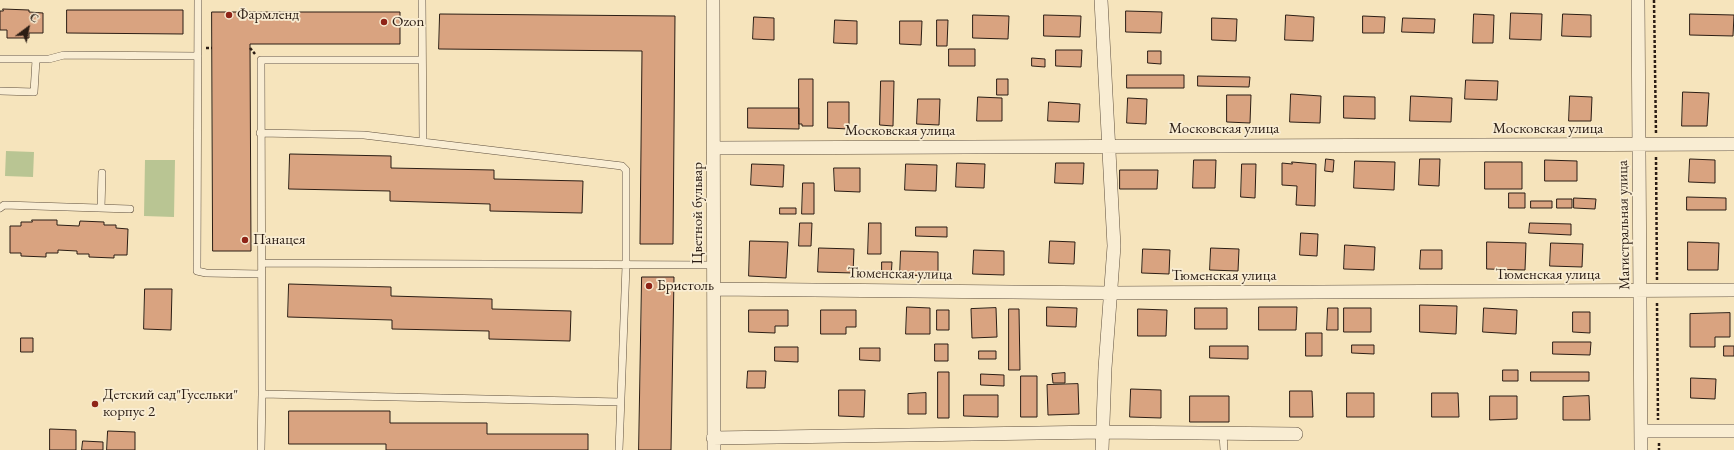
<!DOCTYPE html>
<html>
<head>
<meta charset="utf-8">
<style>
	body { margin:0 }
	#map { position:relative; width:1734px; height:450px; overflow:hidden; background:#f6e4bc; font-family:"EB Garamond",serif }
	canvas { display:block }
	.north { position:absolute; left:8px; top:8px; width:40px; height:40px; -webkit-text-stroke:3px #f9edd3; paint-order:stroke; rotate:32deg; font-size:11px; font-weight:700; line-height:16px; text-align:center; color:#2b1d14 }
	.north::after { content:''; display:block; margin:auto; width:14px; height:18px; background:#2b1d14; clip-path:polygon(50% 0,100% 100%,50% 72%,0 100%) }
</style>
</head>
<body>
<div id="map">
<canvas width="1734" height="450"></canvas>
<div class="north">С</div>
</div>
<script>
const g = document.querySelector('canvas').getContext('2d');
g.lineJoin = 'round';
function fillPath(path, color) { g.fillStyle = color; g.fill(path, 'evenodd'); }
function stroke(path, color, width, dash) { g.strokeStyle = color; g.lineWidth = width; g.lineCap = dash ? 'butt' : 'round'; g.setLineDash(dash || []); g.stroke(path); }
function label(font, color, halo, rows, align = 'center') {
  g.font = font + ' "EB Garamond",serif'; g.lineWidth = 3.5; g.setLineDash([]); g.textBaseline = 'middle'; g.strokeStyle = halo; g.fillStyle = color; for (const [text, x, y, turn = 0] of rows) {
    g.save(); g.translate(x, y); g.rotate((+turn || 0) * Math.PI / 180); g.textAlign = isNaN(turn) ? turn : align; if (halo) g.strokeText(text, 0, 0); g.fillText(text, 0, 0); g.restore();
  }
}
const green = new Path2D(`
	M6,151L34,152L33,177L5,176Z
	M145,160H175L174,217L144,216Z`);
const building = new Path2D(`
	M3,9L29,10V12L43,13V33H29V38H7V30H0V11H3Z
	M67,10H183V34L67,33Z
	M1126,11L1162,12L1161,33L1126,32Z
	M212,12H400V44H250L251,251H213Z
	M1511,13L1542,14L1541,40L1510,39Z
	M440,14L675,16L673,244H640L642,51L439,49Z
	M1474,14L1494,15L1493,43H1473Z
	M1563,14L1591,15V37L1562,36Z
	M1690,14L1734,15L1733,36L1690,35Z
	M973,15L1009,16L1008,39L973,38Z
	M1044,15L1081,16L1080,37L1044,36Z
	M1286,15L1314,17L1313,41L1285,40Z
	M1363,16L1385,17L1384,33H1363Z
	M754,17L774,18V40L753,39Z
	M1212,18L1237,19L1236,41L1212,40Z
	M1403,18L1435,19L1434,33L1402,32Z
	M835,20L857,21V44L834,43Z
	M937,20H948L947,46H937Z
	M900,21H922L921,45L900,44Z
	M949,49H975V66H949Z
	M1056,50H1082L1081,67L1056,66Z
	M1148,51H1161V64L1148,63Z
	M1032,58L1045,59V67L1032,66Z
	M1127,75H1184V88H1127Z
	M1198,76L1250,77L1249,87L1198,86Z
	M799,79H813V126H802V124H799Z
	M997,79H1008V95H997Z
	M1466,80L1498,81L1497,100L1465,99Z
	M881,81H894L893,126L880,125Z
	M1683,92L1709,93L1707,126H1682Z
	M1291,94L1321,96L1320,123L1290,122Z
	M1227,95H1251L1250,123L1227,122Z
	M1344,96L1375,97V119L1344,118Z
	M1411,96L1452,98L1451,122L1410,121Z
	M1570,96L1592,97L1591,121H1569Z
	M978,97L1002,98V121H977Z
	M1128,98L1147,99L1146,124L1127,123Z
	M918,99H940L939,125L917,124Z
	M828,102H849V129L828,128Z
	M1049,102L1080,104L1079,122L1048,121Z
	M748,108H799V129L748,128Z
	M290,154L391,156V168L494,170V179L583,181L582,213L490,211V204L390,201V191L289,189Z
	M1326,159L1334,160L1333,172L1325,171Z
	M1420,159H1440L1439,186L1419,185Z
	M1690,159L1715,160V183L1689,182Z
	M1194,160H1216L1215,188H1193Z
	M1545,160L1577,161V181H1545Z
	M1355,161L1395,162L1394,190L1354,188Z
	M1292,162L1316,164L1315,206L1296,205L1297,186L1282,185V163L1292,164Z
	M1485,162H1522V189H1485Z
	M957,163L985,164L984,188L956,187Z
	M1056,163H1084L1083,184L1055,183Z
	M752,164L784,165L783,187L751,185Z
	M906,164L937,165L936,191L905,190Z
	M1242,164H1256L1255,198L1241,197Z
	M834,168H860V192L835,191Z
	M1120,170H1158L1157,189H1120Z
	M803,183H814V214H802Z
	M1509,193H1525V208H1509Z
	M1687,197L1726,198V210H1687Z
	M1574,198L1596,199L1595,209L1574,208Z
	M1557,199H1572V208H1557Z
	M1531,201H1552V208H1531Z
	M780,208H796V214H780Z
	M32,220H57V225L79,226L80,221L104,222V225H116V228L128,229L127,255H114V258L89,257V254H77V251L58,250V253H46V257L21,256V253H10V226H21V222H32Z
	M800,223H812L811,246H799Z
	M869,223H881V254H868Z
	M1530,223L1571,224V235L1529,233Z
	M916,227H947V237L916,236Z
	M1301,233L1318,234L1317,256L1300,255Z
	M750,241L788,242L786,278L749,276Z
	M1050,241L1075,242L1074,264L1049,263Z
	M1487,242L1526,243L1525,270L1487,269Z
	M1688,242L1719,243L1718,270H1688Z
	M1551,243L1583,244L1582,267L1550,266Z
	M1345,245L1375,247L1374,270L1344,269Z
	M819,248L854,249L853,273L818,272Z
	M1211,248L1239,249L1238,271L1210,270Z
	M1143,249L1170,250L1169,274L1142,273Z
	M974,250L1004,251V275L973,274Z
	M1421,250H1442V269H1420Z
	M901,251L938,252V276L900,275Z
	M882,262H892L891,278L882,277Z
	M642,277H674L671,450H639Z
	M289,284L391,287V296L492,299V309L571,311L570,341L489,339V331L392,329V320L288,317Z
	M145,289H172L171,330L144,329Z
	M1420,305L1457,306L1456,334L1420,332Z
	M907,307L930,308V334H906Z
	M1047,307L1077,308L1076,327L1047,326Z
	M1259,307H1297L1296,330H1259Z
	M996,308L997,337L972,338L971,309Z
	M1195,308H1227V329H1195Z
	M1328,308H1338V330H1327Z
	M1344,308H1371V332H1344Z
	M1484,308L1517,310L1516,334L1483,332Z
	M1009,309H1019L1020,370H1009Z
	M1138,309L1167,310L1166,336H1138Z
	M749,310H788V326H775V333L749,332Z
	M821,310H856V327H846V334H821Z
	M937,310H949V330H937Z
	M1573,312H1590V333L1573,332Z
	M1730,313V337H1715V347H1690V314Z
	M1306,333H1322V356H1306Z
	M21,338H33V352H21Z
	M1553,342H1591L1590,355L1553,354Z
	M935,344H948V361H935Z
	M1352,345H1374V354L1352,353Z
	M1210,346H1248V359L1210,358Z
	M1724,346H1734V356H1724Z
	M775,347H798V362L775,361Z
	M860,348H880V361L860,360Z
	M979,351H996V359H979Z
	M1503,370H1518V381H1503Z
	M748,371H766L765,388H747Z
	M938,372H949V418H938Z
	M1531,372H1589V381H1531Z
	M1065,373V383H1053L1052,374Z
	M981,374L1004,375V386L981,385Z
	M1021,376H1037V417H1021Z
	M1691,378L1716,379L1715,399L1691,398Z
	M1078,384L1079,414L1048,415L1047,385Z
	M1131,389L1161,390V418L1130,417Z
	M839,390H865L864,417L839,416Z
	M1290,391H1312L1313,417H1290Z
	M926,393V414H908V394Z
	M1347,393H1374V417H1347Z
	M1432,393H1458L1459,417H1432Z
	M964,395H998V417L964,416Z
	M1190,396H1229V422H1190Z
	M1490,396H1517V419L1490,420Z
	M1589,396L1590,420H1563V397Z
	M289,411H390V423H487V434H588V450H386V444H289Z
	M50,429L76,430V450H50Z
	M108,431L135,432V450H107Z
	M83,441L103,442V450H82Z`);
const path = new Path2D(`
	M1654,0L1656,134
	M206,48H212
	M250,48L255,54
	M1656,157L1657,280
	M1657,303L1658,420
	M1659,443V450`);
const service = new Path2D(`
	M198,0L197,271L206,273L261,274
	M422,0L423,142
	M0,59H49L64,55L198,56
	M0,91L34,92L36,60
	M260,133L364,135L622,166L626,170V266L619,450
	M0,208L4,205L130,209
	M101,208L102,173
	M262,263L714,265
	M262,394L620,402
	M1223,434L1224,450
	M261,450L262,394L261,60H422`);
const minor = new Path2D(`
	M713,0L714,450
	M1101,0L1114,246L1105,368L1102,450
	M1638,0L1641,450
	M714,148L1734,144
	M714,289L1111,293L1734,290
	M1641,431H1734
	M713,438L1103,432L1296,434`);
const markers = [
	[229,15,4,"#8f2418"],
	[384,22,4,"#8f2418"],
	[245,240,4,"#8f2418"],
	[649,286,4,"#8f2418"],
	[95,404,4,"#8f2418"]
];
const poiNames = [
	["Фармленд",237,15],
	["Ozon",392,22],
	["Панацея",253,240],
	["Бристоль",657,286],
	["Детский сад\"Гусельки\"",103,395],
	["корпус 2",103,412]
];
const streetNames = [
	["Московская улица",1224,129],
	["Московская улица",1548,129],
	["Московская улица",900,131],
	["Цветной бульвар",698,213,-90],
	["Магистральная улица",1624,225,-91],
	["Тюменская улица",900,274,1],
	["Тюменская улица",1548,275],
	["Тюменская улица",1224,276]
];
fillPath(green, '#b9c593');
fillPath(building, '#d9a380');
stroke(building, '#2b1d14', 1);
stroke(service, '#5e4f3e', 8);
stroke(minor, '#5e4f3e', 14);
stroke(path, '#2b1d14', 2.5, [3, 2]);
stroke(service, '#f9edd3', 7);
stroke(minor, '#f9edd3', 13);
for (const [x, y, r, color] of markers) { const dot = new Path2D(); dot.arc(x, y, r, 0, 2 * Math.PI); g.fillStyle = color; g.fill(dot); stroke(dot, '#f9edd3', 1.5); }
label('15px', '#2b1d14', '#f9edd3', poiNames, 'left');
label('15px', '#2b1d14', '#f9edd3', streetNames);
</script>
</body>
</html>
